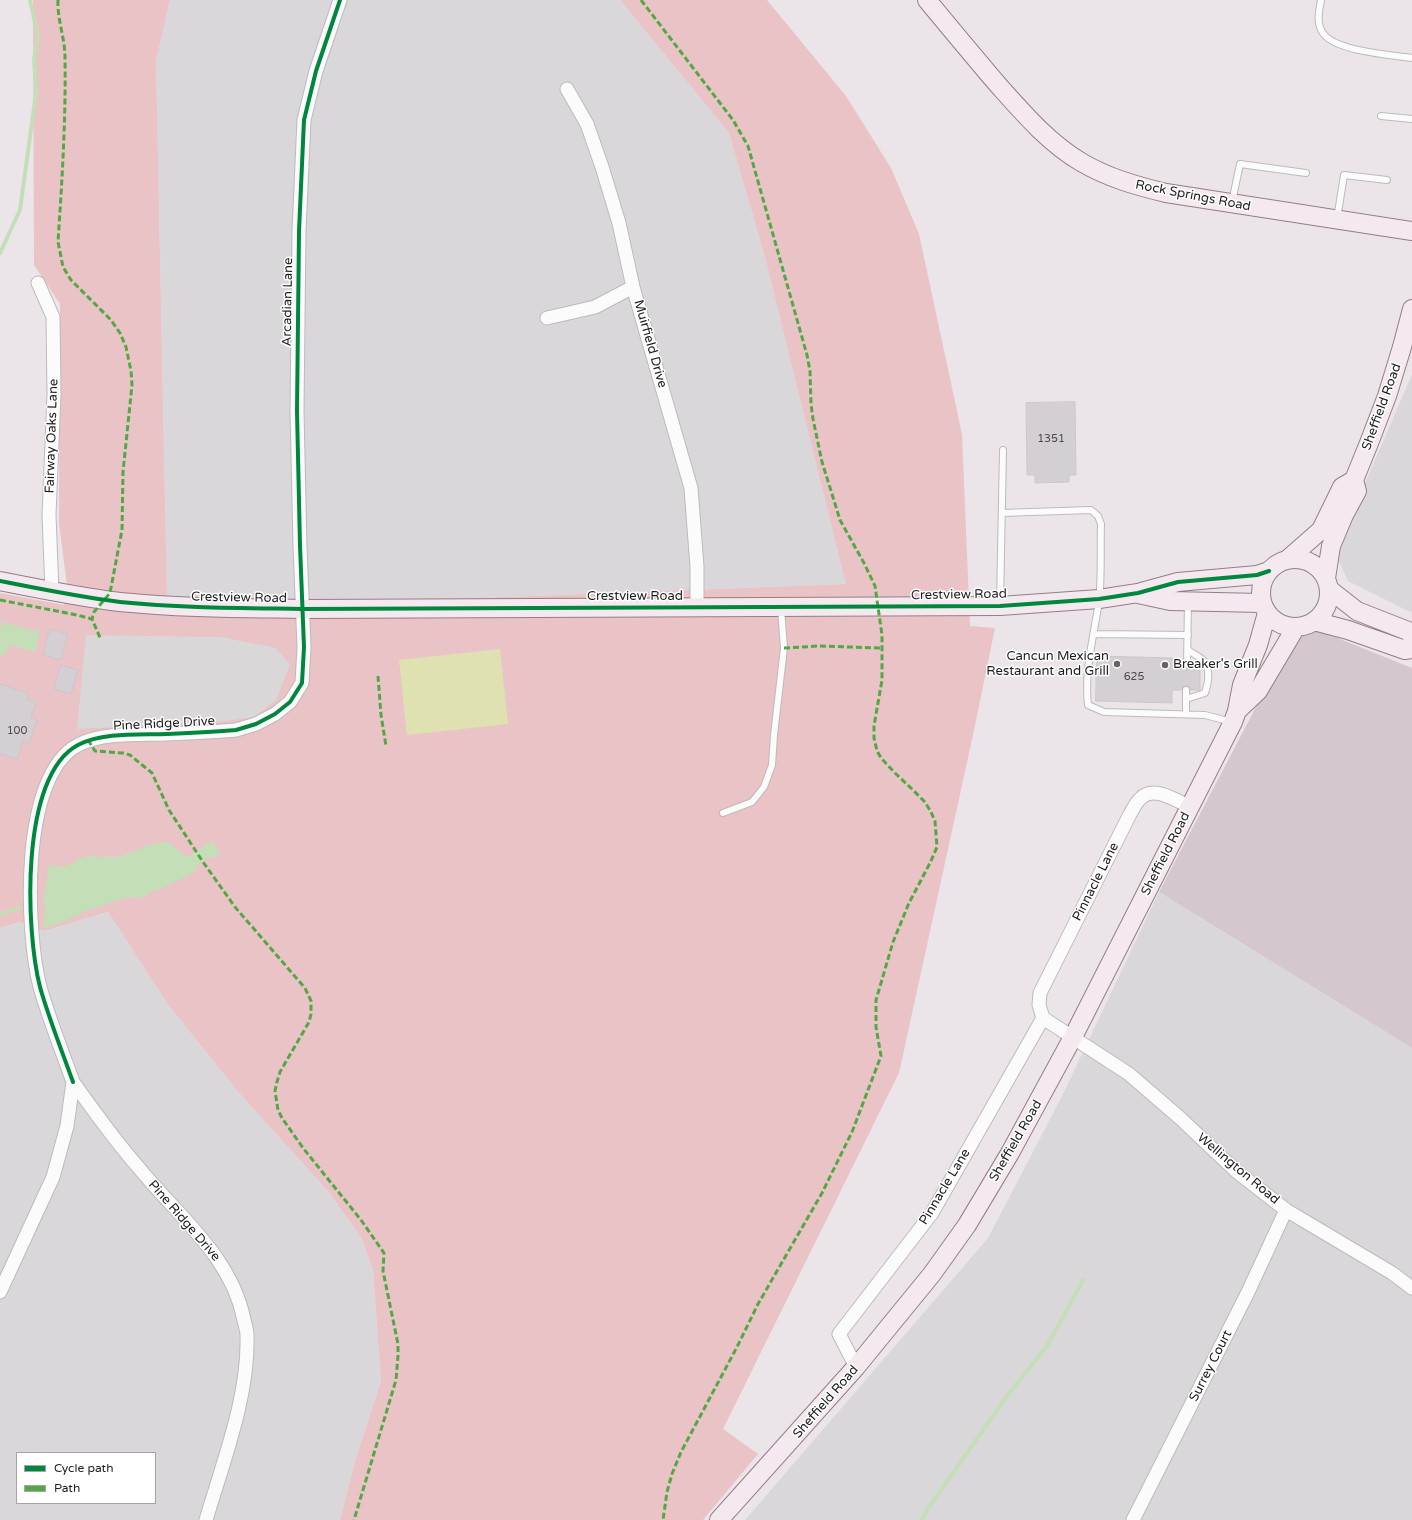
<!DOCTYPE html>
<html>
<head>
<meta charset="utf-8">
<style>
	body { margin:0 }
	#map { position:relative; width:1412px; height:1520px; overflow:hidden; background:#ebe5ea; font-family:"Varela Round",sans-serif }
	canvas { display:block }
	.legend { position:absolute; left:16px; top:1452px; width:140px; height:52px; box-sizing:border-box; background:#fff; border:1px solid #a5a5a5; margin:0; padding:5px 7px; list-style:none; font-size:12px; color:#1d1d1d }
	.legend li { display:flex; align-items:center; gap:8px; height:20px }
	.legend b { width:20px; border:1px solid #a5a5a5 }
</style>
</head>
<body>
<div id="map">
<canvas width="1412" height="1520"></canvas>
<ul class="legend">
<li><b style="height:5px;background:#00873e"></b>Cycle path</li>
<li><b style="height:5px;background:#52a943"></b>Path</li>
</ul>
</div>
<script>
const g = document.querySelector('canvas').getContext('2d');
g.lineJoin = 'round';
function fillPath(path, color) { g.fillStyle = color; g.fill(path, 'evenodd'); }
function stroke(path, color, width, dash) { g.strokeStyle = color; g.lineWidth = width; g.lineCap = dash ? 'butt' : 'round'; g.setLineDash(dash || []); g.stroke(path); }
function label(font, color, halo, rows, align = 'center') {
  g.font = font + ' "Varela Round",sans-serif'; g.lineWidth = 3; g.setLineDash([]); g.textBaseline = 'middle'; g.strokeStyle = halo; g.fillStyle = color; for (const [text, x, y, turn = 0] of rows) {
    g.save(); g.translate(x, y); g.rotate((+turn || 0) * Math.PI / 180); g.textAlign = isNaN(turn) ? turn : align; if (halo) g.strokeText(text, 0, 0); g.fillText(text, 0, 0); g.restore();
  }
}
const residential = new Path2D(`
	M170,0H620L729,133L766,261L847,584L454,599L167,598L156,61Z
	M1412,374V613L1348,581L1335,553Z
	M1159,892L1412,1048V1520H745L988,1238L1062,1096Z
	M108,912L169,1006L240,1094L327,1190L361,1237L373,1270L381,1381L355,1461L340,1520H0V928L19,922L44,931ZM17,1453H155V1503H17Z`);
const construction = new Path2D(`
	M1300,623L1412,668V1048L1159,892Z`);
const grass = new Path2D(`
	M33,0H170L156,61L167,598L454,599L846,584L766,261L729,133L620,0H767L846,96L891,168L919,234L962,434L970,626L995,628L973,735L899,1073L723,1429L758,1454L703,1520H340L355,1461L381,1381L373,1270L361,1237L327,1190L240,1094L169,1006L108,912L44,931L19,922L0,928V593L64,605L67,586L59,523L60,304L34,265Z`);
const pitch = new Path2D(`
	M500,649L508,724L407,735L399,660Z`);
const parking = new Path2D(`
	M86,635L221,637L276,648L290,665L276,700L254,717L217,722L77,729Z`);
const water = new Path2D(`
	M2,622L40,632L35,652L10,645L5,654L0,656V630Z
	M212,841L221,853L213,858H207L199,863L195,871L191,874L165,887L152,891L144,897L126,898L113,902L89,910L55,925L43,928L45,905L43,900L49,865L64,867L86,856L119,857L149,845L164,842H169L180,852L188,857Z`);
const stream = new Path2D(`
	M0,253L20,210L36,93L34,59L38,37L30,0
	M0,914L19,908
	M922,1520L925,1513L1007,1396L1047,1346L1083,1280`);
const building = new Path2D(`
	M1075,402L1076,475H1069V482L1035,483V475H1027L1026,403Z
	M50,629L68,634L61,660L43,655Z
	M1097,656L1173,658V664H1183L1187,668H1190L1191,665H1200V690H1190L1189,686H1186L1182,687V690H1172V703L1096,701Z
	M61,665L78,670L71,694L54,689Z
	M0,684L29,694L27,699L36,702L31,718L37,720L29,743L23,741L17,759L0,754Z`);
const lane = new Path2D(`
	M1321,0C1319,11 1316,23 1323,33C1334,51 1392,55 1412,58
	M1381,116L1412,119
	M1232,202L1240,164L1306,173
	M1337,219L1344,175L1387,180
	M1002,513L1091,510L1098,516L1101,524C1100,549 1102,576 1099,601C1094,635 1084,671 1088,705L1104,712L1205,715L1232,722
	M1000,604L1003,450
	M1094,634L1188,635
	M1187,664L1188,602
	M1186,699L1205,693C1208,683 1211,671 1204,661C1200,657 1192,653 1188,650
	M1186,714V690
	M723,813L752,802L764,787L772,765L774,735L784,648L781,609`);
const street = new Path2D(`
	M567,89L587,124L602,167L619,223L633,287L691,488L697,567V607
	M38,283L53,317L54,394L49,515L52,592
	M547,318L595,307L633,287
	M1190,807C1177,801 1154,785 1141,798C1136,802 1133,809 1130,814L1040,993L1039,1005L1043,1018L1129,1074L1180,1118L1236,1171L1286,1210L1392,1273L1412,1288
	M73,1082C62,1051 49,1019 40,987C26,933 19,776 78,745C103,732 139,735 167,734C190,733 213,732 236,730L256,724L275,714L290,702L302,683L304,647L300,546L297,411L299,231L304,120L316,71L340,0
	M0,1292L53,1177L67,1126L73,1082C94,1111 115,1141 139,1168C178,1216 232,1257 244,1320C245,1325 247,1330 247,1335C249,1396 223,1462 206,1520
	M856,1367L839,1334L932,1213L1043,1018
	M1133,1520L1248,1292L1286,1210`);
const secondary = new Path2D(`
	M927,0C951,29 975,58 999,86C1024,114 1049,143 1081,162C1108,178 1137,186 1166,193L1412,231
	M1261 593a34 34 0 1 1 68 0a34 34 0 1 1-68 0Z
	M1288,559L1321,530L1342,487L1354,480L1369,443L1387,396L1402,347L1412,309
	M1326,578L1331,546L1344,515L1357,491L1354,480
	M0,581C40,589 79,597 120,602C180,608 241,608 302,609L1000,606L1099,599L1138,593L1178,582L1257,575L1269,571
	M1329,589L1357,611L1408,631L1412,636
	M1138,594L1170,601L1262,603
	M1314,621L1348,630L1405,650L1412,649
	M1237,711L1258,691L1296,627
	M719,1520L856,1367L932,1274L967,1225L1010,1153L1073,1037L1233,722L1237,711L1242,685L1258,645L1267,613`);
const quiet = new Path2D(`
	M58,0C57,19 65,38 65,57C66,119 62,181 58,242L63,267L71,280L111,320L120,333L126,347L131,371L132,385L123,472L122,530L110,593L94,612L92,619
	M641,0L733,120L748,146L807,355L810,371L811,404L813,419L822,462L832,494L840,520L864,563L875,586L882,635V680L874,726V738L877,751L881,758L895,773L913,790L925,802L931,812L935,821L937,847L930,863L909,903L893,942L876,1000V1027L881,1056L852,1132L822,1193L758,1304L737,1347L681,1452L672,1474L667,1492L663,1520
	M0,600L77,615L92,619L101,640
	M784,648L819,646L881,648
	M378,676L381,715L386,746
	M88,740L95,751L123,753L130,755L152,773L169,810L203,862L235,907L305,988L311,1001V1014L309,1022L280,1072L277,1082L275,1091L278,1110L282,1118L303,1148L361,1220L384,1253L383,1271L398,1344V1356L396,1380L354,1520`);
const cycleway = new Path2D(`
	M0,581C40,589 79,597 120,602C180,608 241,608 302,609L1000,606L1099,599L1138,593L1178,582L1257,575L1269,571
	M73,1082C62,1051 49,1019 40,987C26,933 19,776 78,745C103,732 139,735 167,734C190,733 213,732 236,730L256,724L275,714L290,702L302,683L304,647L300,546L297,411L299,231L304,120L316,71L340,0`);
const markers = [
	[1117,664,4,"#656365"],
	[1165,665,4,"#656365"]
];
const numberNames = [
	["1351",1051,439],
	["625",1134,677],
	["100",17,731]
];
const streetNames = [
	["Rock Springs Road",1193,196,11],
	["Arcadian Lane",288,302,-89],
	["Muirfield Drive",650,344,74],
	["Sheffield Road",1382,407,-70],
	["Fairway Oaks Lane",52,436,-88],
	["Crestview Road",959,595,-1],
	["Crestview Road",635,597],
	["Crestview Road",239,598,1],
	["Pine Ridge Drive",164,724,-3],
	["Sheffield Road",1166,854,-63],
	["Pinnacle Lane",1096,882,-63],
	["Sheffield Road",1016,1141,-60],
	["Wellington Road",1238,1169,40],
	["Pinnacle Lane",945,1187,-59],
	["Pine Ridge Drive",184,1221,49],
	["Surrey Court",1211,1366,-63],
	["Sheffield Road",826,1402,-49]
];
const poiNames = [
	["Cancun Mexican",1109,657],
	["Restaurant and Grill",1109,672],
	["Breaker's Grill",1173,665,"left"]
];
fillPath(residential, '#dad7da');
fillPath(construction, '#d4c7cf');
fillPath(grass, '#e9c3c6');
fillPath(pitch, '#dfe1b0');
fillPath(parking, '#dad7d9');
fillPath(water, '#c4dfb8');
stroke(stream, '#c4dfb8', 4);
fillPath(building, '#d3cfd3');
stroke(building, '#cec6ce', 1);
stroke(lane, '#bdbabc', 8);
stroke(street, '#bdbabc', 15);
stroke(secondary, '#957d88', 20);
stroke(lane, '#fcfbfc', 6);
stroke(street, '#fcfbfc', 13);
stroke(secondary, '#f3e9ee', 18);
stroke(quiet, '#52a943', 3, [6, 3]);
stroke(cycleway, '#00873e', 4);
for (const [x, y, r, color] of markers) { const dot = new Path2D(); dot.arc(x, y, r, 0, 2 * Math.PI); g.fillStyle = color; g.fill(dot); stroke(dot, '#fff', 1.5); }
label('11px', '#4c4b4c', null, numberNames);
label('13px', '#1d1d1d', '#fff', streetNames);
label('13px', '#1d1d1d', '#fff', poiNames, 'right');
</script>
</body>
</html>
